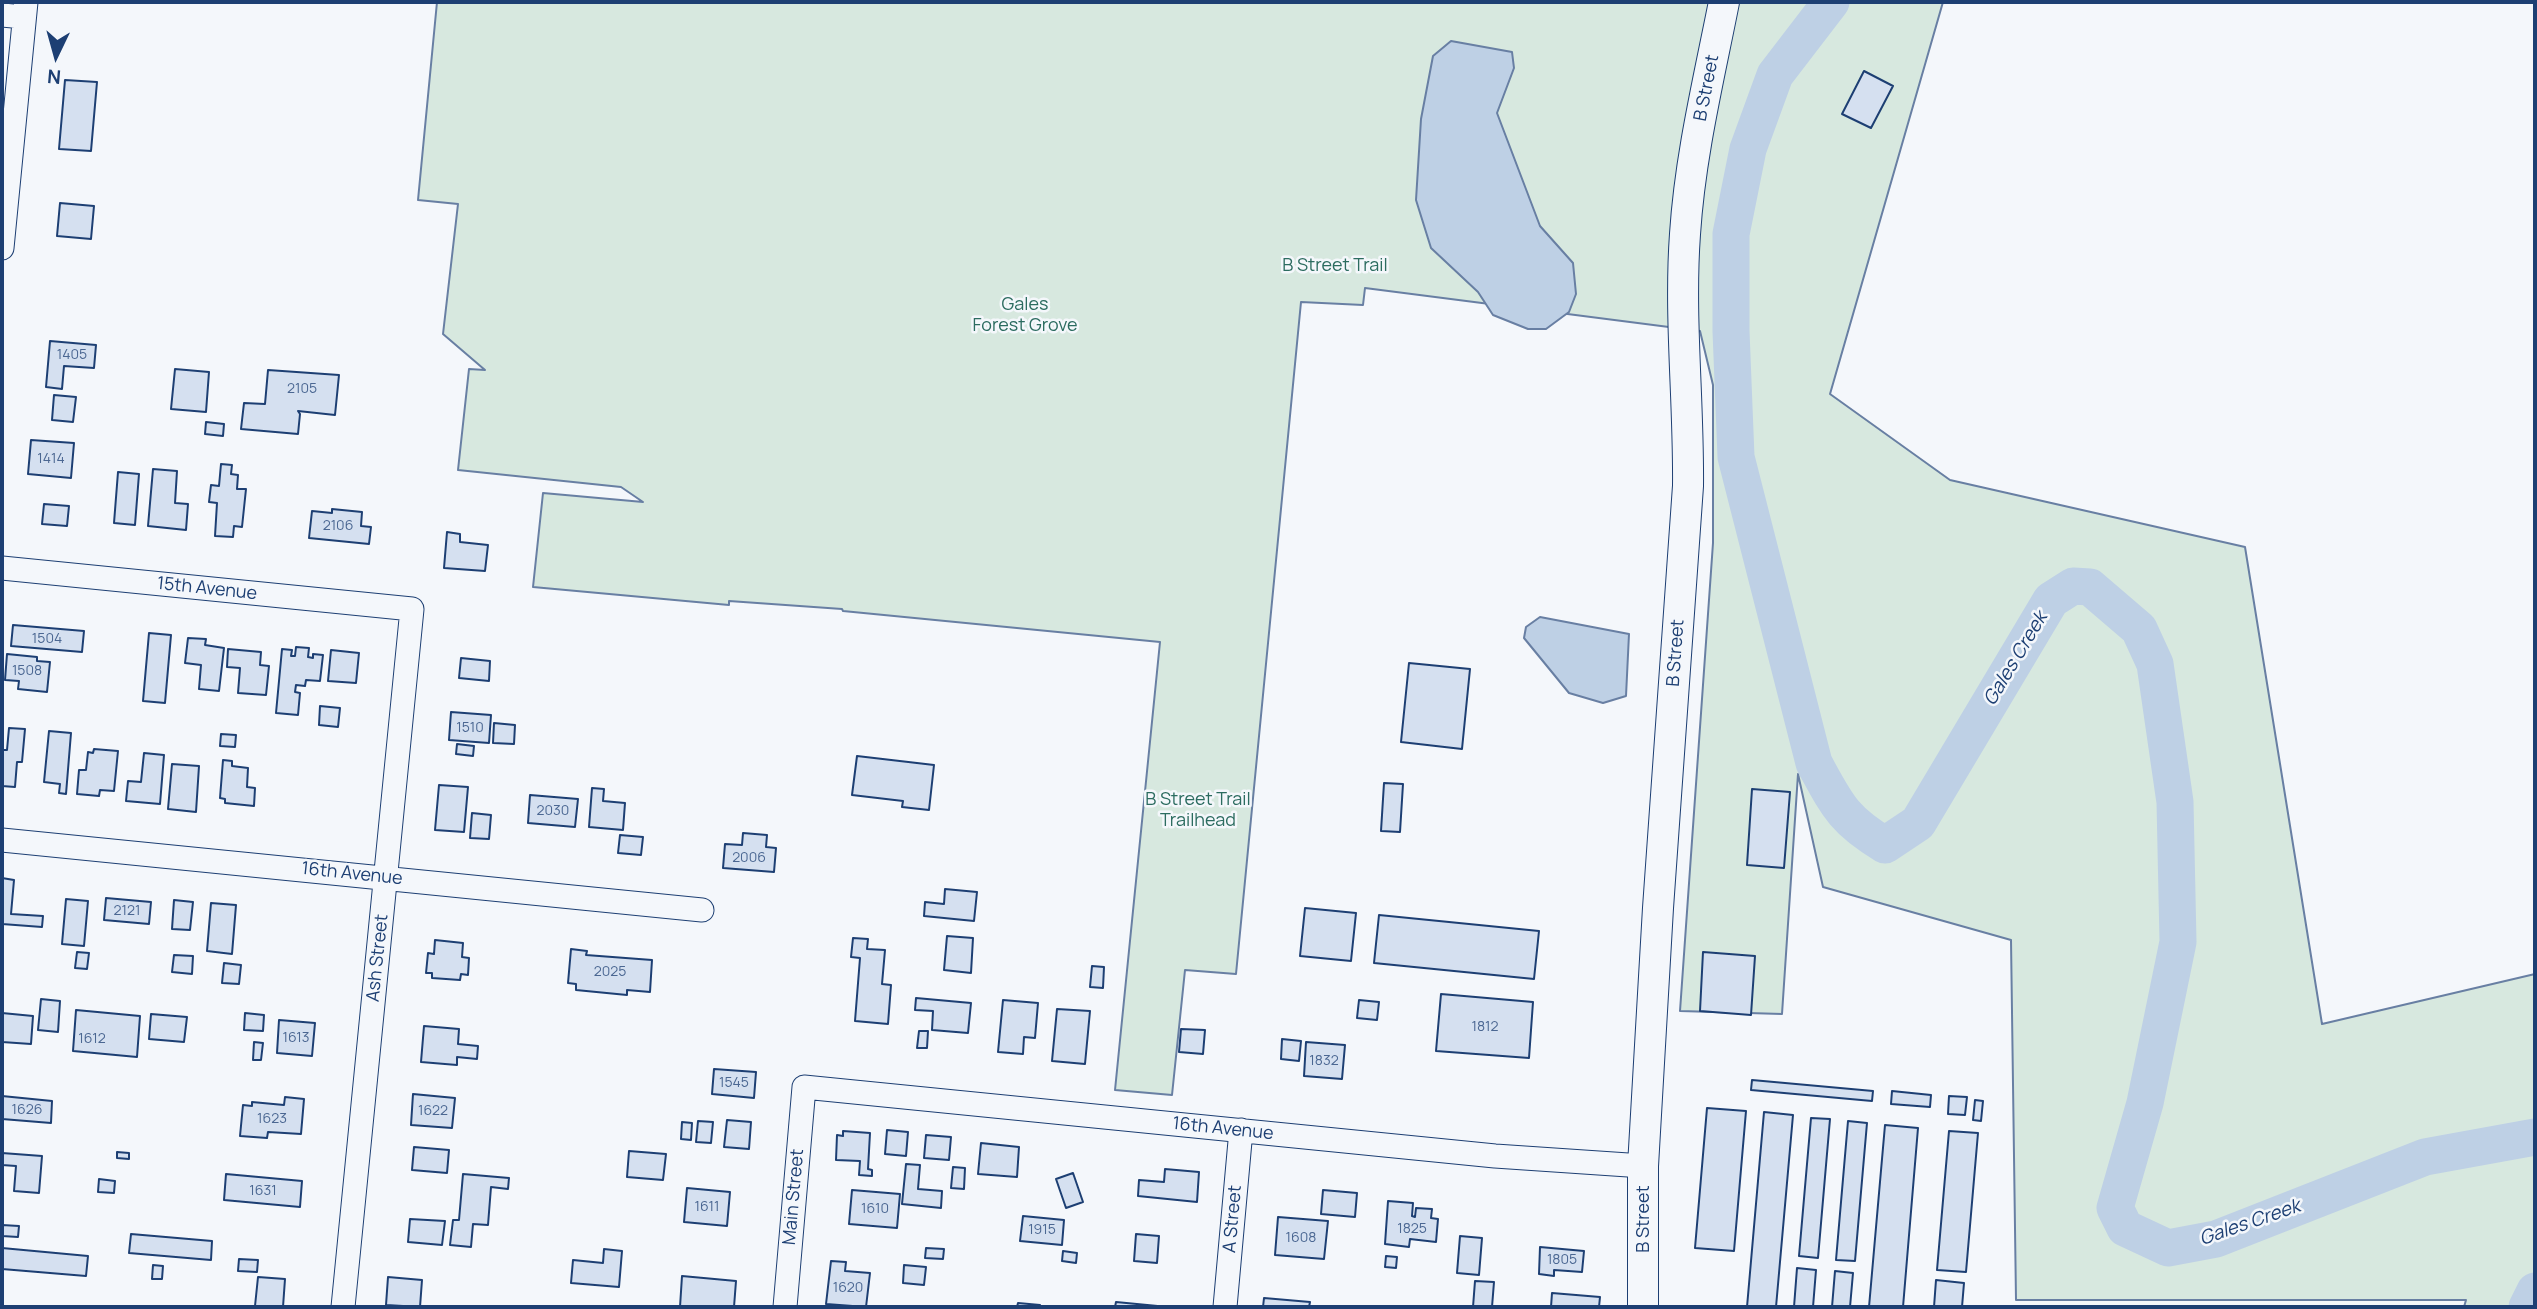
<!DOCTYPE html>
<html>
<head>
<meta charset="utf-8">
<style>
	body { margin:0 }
	#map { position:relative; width:2537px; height:1309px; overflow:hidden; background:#f4f7fb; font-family:Manrope,sans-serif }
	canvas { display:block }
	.frame { position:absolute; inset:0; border:4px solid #1d3f73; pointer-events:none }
	.north { position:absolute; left:21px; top:21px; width:70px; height:70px; -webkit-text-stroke:5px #f4f7fb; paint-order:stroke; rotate:185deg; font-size:19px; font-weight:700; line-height:28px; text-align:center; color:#1d3f73 }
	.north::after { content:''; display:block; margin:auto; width:24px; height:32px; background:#1d3f73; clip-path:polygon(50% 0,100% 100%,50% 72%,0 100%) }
</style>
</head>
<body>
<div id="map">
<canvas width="2537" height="1309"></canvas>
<div class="frame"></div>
<div class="north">N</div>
</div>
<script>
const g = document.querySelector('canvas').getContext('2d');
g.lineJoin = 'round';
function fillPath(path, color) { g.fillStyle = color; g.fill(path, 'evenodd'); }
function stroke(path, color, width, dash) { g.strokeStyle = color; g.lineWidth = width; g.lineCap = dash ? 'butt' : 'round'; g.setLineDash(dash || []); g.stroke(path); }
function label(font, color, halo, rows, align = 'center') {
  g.font = font + ' Manrope,sans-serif'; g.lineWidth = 5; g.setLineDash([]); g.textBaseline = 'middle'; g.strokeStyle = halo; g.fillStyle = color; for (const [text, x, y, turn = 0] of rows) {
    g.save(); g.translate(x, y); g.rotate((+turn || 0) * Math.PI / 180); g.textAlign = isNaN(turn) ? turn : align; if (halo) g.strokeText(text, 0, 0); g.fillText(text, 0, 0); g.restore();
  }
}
const green = new Path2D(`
	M437,2H1943L1830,394L1950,480L2245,547L2322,1024L2535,974V1307H2464L2466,1300H2016L2011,940L1823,887L1798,774L1782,1014L1680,1011L1713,543V385L1700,331L1365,288L1363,305L1301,302L1236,974L1185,970L1172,1095L1115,1090L1160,642L843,611L842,609L729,601V605L533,587L543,493L643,502L621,487L458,470L469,369L485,370L443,334L458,204L418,200Z`);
const water = new Path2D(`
	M1451,41L1512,52L1514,68L1497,113L1540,226L1573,263L1576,294L1569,312L1546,329H1528L1493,315L1478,292L1431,248L1416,200L1421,119L1433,56Z
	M1540,617L1629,634L1626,696L1603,703L1569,693L1524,638L1526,627Z`);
const river = new Path2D(`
	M1831,2L1775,75L1748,149L1731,234V331L1736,457L1814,763C1837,805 1843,820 1885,845L1918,823L2051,600L2073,586L2090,587L2139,629L2155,664L2175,802L2178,942L2145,1103L2115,1208L2125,1228L2168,1248L2216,1239L2425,1157L2535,1137
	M2527,1307L2535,1291`);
const building = new Path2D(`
	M1864,71L1893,86L1871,128L1842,114Z
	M65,80L97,82L91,151L59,149Z
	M60,203L94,206L91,239L57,236Z
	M50,341L96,345L94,368L64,366L62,389L46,387Z
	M175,369L209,372L206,412L171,409Z
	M268,370L339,375L335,415L298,411L300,414L298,434L241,429L244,403L265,404Z
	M54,395L76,397L73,422L52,420Z
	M206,422L224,424L223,436L205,434Z
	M31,440L74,443L71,478L28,474Z
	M221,464L232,465L231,474L238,475L237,489H246L242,527L234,526L233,537L215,536L217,503L209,502L211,485L219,486Z
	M153,469L177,471L175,503L188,504L186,530L148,526Z
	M118,472L139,474L135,525L114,523Z
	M44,504L69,506L67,526L42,524Z
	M332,509L362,512L361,526L371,527L369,544L309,538L312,511L332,513Z
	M447,532L460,534V542L488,545L485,571L444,568Z
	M13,625L84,631L82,652L11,646Z
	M149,633L171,635L165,703L143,701Z
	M188,638L206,639L205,645L224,648L219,691L199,689L201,665L185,663Z
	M296,647L309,648L308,657L313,658V654L323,655L320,681L306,680L305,686L296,685L295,692L300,693L298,715L276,713L282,649L292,650L291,656H295Z
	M228,649L261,652L260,665L269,666L266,695L238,693L240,668L227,667Z
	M331,650L359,653L356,683L328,681Z
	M7,654L37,657V661L50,662L47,692L18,689L19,681L5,680Z
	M461,658L490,661L489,681L459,678Z
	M1409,663L1470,669L1462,749L1401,742Z
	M320,706L340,708L338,727L319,725Z
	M451,712L491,715L489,743L449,740Z
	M494,723L515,725L514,744L493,743Z
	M9,728L25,729L22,762H17L15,787L2,786V750H7Z
	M49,731L71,733L66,794L59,793L60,784L44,782Z
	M221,734L236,735L235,747L220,746Z
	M457,744L474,746L473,756L456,754Z
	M94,749L118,751L114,791L100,790L99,796L77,794L79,770H86L88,752L93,753Z
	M144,753L164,755L160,804L126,801L128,781L141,782Z
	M857,756L934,765L929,810L902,807L903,801L852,795Z
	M223,760L232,761V766L248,768L247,787L255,788L254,806L225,803V799L220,798Z
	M172,764L199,766L196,812L168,809Z
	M1384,783L1403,784L1400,832L1381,831Z
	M439,785L468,787L464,832L435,830Z
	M592,788L604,789L603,801L625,803L623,830L589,827Z
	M1752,789L1790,792L1784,868L1747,865Z
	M530,795L578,799L575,827L528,823Z
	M472,813L491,815L489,839L470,838Z
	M743,833L767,835L766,847L776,848L774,872L723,868L725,844L742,845Z
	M620,835L643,837L641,855L618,853Z
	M2,878L14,880L11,914L43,916L42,927L2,924Z
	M945,889L977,892L974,921L924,916L925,902L944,904Z
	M106,898L151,902L149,924L104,920Z
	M66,899L88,901L84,946L62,944Z
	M174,900L193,902L190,930L172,929Z
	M211,903L236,905L232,954L207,951Z
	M1305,908L1356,913L1351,961L1300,956Z
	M1379,915L1539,931L1534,979L1374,963Z
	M947,936L973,938L971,973L944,970Z
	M853,938L868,939L867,949L885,950L882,984L891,985L888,1024L855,1021L860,958L851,957Z
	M435,940L463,943L462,957L469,958L468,975L461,974L460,980L432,978V973H426L428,953L434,954Z
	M571,949L587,951L586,955L652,960L650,992L627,990V995L576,990V984L568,983Z
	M77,952L89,953L87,969L75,968Z
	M1703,952L1755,956L1751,1015L1700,1011Z
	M174,955L193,956L192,974L172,972Z
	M224,963L241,965L239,984L222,983Z
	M1092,966L1104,967L1103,988L1090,987Z
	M1441,994L1533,1002L1529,1058L1436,1051Z
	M916,998L971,1003L968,1033L932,1030L933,1011L915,1010Z
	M41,999L60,1001L58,1032L38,1030Z
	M1003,1000L1038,1003L1035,1038L1024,1037L1023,1054L998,1052Z
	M1359,1000L1379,1002L1377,1020L1357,1018Z
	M1057,1009L1090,1011L1085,1064L1052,1061Z
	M76,1010L140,1016L137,1057L73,1051Z
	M2,1013L33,1016L31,1044L2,1042Z
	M245,1013L264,1015L263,1031L244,1030Z
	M151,1014L187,1017L184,1042L149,1039Z
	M279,1020L315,1023L312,1056L277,1053Z
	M424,1026L459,1029L458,1044L478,1046L477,1059L457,1057V1065L421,1062Z
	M1181,1029L1205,1030L1203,1054L1179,1052Z
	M919,1031H928L927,1048H917Z
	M1282,1039L1301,1041L1299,1061L1281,1059Z
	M254,1042L263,1043L261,1060H253Z
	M1306,1042L1345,1045L1342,1079L1304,1076Z
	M714,1069L756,1072L754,1098L712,1094Z
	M1752,1080L1873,1091L1872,1101L1751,1090Z
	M1892,1091L1931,1095L1930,1107L1891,1104Z
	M413,1094L455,1098L452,1128L411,1125Z
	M2,1096L52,1101L51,1123L2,1119Z
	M1949,1096L1967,1097L1965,1115L1948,1114Z
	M285,1097L304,1099L301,1134L268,1132L267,1138L240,1136L243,1105L252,1106V1102L284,1105Z
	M1975,1100L1983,1101L1981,1121L1973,1120Z
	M1707,1108L1746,1111L1734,1251L1695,1248Z
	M1764,1112L1793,1115L1776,1307H1747Z
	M1811,1118L1830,1119L1818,1258L1799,1256Z
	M727,1120L751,1122L749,1149L724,1147Z
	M698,1121L713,1122L711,1143L696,1142Z
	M1848,1121L1867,1123L1855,1261L1836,1260Z
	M682,1122L692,1123L691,1140L681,1139Z
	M1885,1125L1918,1128L1903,1307H1869Z
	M887,1130L908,1132L906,1156L885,1154Z
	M843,1131L870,1133L868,1169L872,1170V1176L859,1175L860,1161L836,1160L837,1135L843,1136Z
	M1949,1131L1978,1133L1966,1272L1937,1270Z
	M926,1135L951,1137L949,1160L924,1158Z
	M981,1143L1019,1147L1017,1177L978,1174Z
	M414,1147L449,1150L447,1173L412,1170Z
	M629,1151L666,1154L663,1180L627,1177Z
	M117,1152L129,1153V1159L117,1158Z
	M2,1153L42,1156L39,1193L14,1191L16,1166L2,1165Z
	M906,1164L920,1165L918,1189L942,1191L941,1208L902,1204Z
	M953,1167L965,1168L964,1189L951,1188Z
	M1165,1169L1199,1172L1197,1202L1138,1196L1139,1180L1164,1182Z
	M1073,1173L1083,1202L1066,1208L1056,1179Z
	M226,1174L302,1181L300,1207L224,1200Z
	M463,1174L509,1178L508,1189L491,1187L488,1225L473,1224L471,1247L450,1245L453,1220H459Z
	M99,1179L115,1181L114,1193L98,1192Z
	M687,1188L730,1192L727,1226L684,1222Z
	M852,1190L900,1194L897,1228L849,1224Z
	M1323,1190L1357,1193L1355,1217L1321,1214Z
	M1388,1201L1413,1203L1412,1216L1415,1217L1416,1208L1432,1209L1431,1218L1438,1219L1436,1242L1410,1239L1409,1247L1385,1244Z
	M1023,1216L1064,1220L1062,1245L1020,1241Z
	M1278,1217L1328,1221L1324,1259L1275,1255Z
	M410,1219L445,1221L442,1245L408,1242Z
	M2,1225L19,1226L18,1237L2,1236Z
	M131,1234L212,1241L211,1260L129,1253Z
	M1136,1234L1159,1236L1157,1263L1134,1261Z
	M1460,1236L1482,1238L1479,1275L1457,1273Z
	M1540,1247L1584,1251L1582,1272L1554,1270V1276L1539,1274Z
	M2,1248L88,1256L86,1276L2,1269Z
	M926,1248L944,1249L943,1259L925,1258Z
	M604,1249L622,1251L619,1287L571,1283L573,1260L603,1263Z
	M1063,1251L1077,1253L1076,1263L1062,1261Z
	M1386,1256L1397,1257L1396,1268L1385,1267Z
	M239,1259L258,1260L257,1272L238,1271Z
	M831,1261L846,1262L845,1271L870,1273L866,1307L826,1304Z
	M153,1265L163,1266L162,1279H152Z
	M904,1265L926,1267L924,1285L903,1283Z
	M1797,1268L1816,1270L1813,1307H1794Z
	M1835,1271L1853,1273L1850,1307H1832Z
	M682,1276L736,1281L734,1307H680Z
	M258,1277L285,1279L283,1307L255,1306Z
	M388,1277L422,1280L420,1307L386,1305Z
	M1936,1280L1964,1283L1962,1307H1934Z
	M1475,1281L1494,1282L1492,1307H1473Z
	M1552,1293L1600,1297L1599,1307H1551Z
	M1264,1298L1310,1302L1309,1307H1263Z
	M1116,1302L1168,1307H1115Z
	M1018,1303L1040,1305L1039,1307H1017Z`);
const minor = new Path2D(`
	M2,15L24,17
	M2,248L26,2
	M2,568L412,609L343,1307
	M2,840L702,910
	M785,1307L804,1087L1495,1156L1643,1166
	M1225,1307L1241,1130`);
const major = new Path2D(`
	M1643,1307V1166L1658,908L1688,486C1689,402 1679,318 1685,234C1690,156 1709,78 1724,2`);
const numberNames = [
	["1405",72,355],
	["2105",302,389],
	["1414",51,459],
	["2106",338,526],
	["1504",47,639],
	["1508",27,671],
	["1510",470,728],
	["2030",553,811],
	["2006",749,858],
	["2121",127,911],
	["2025",610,972],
	["1812",1485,1027],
	["1613",296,1038],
	["1612",92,1039],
	["1832",1324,1061],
	["1545",734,1083],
	["1626",27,1110],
	["1622",433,1111],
	["1623",272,1119],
	["1631",263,1191],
	["1611",707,1207],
	["1610",875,1209],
	["1825",1412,1229],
	["1915",1042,1230],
	["1608",1301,1238],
	["1805",1562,1260],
	["1620",848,1288]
];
const streetNames = [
	["B Street",1707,88,-79],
	["15th Avenue",207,589,6],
	["B Street",1676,653,-86],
	["16th Avenue",352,874,6],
	["Ash Street",378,958,-84],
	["16th Avenue",1223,1129,6],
	["Main Street",794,1197,-85],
	["A Street",1233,1219,-85],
	["B Street",1644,1219,-90]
];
const parkNames = [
	["B Street Trail",1335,266],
	["Gales",1025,305],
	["Forest Grove",1025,326],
	["B Street Trail",1198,800],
	["Trailhead",1198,821]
];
const waterNames = [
	["Gales Creek",2016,659,-59],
	["Gales Creek",2250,1223,-19]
];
fillPath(green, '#d7e8df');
stroke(green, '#687fa3', 2);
fillPath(water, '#bed0e5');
stroke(water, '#687fa3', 2);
stroke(river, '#bed0e5', 37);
fillPath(building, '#d5e0f0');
stroke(building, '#1d3f73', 2);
stroke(minor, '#1d3f73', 25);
stroke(major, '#1d3f73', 32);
stroke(minor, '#f4f7fb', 23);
stroke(major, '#f4f7fb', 30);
label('14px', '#4b6792', null, numberNames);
label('18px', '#1d3f73', '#f4f7fb', streetNames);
label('18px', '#2c6c60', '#f4f7fb', parkNames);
label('italic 19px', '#1d3f73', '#f4f7fb', waterNames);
</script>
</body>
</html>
